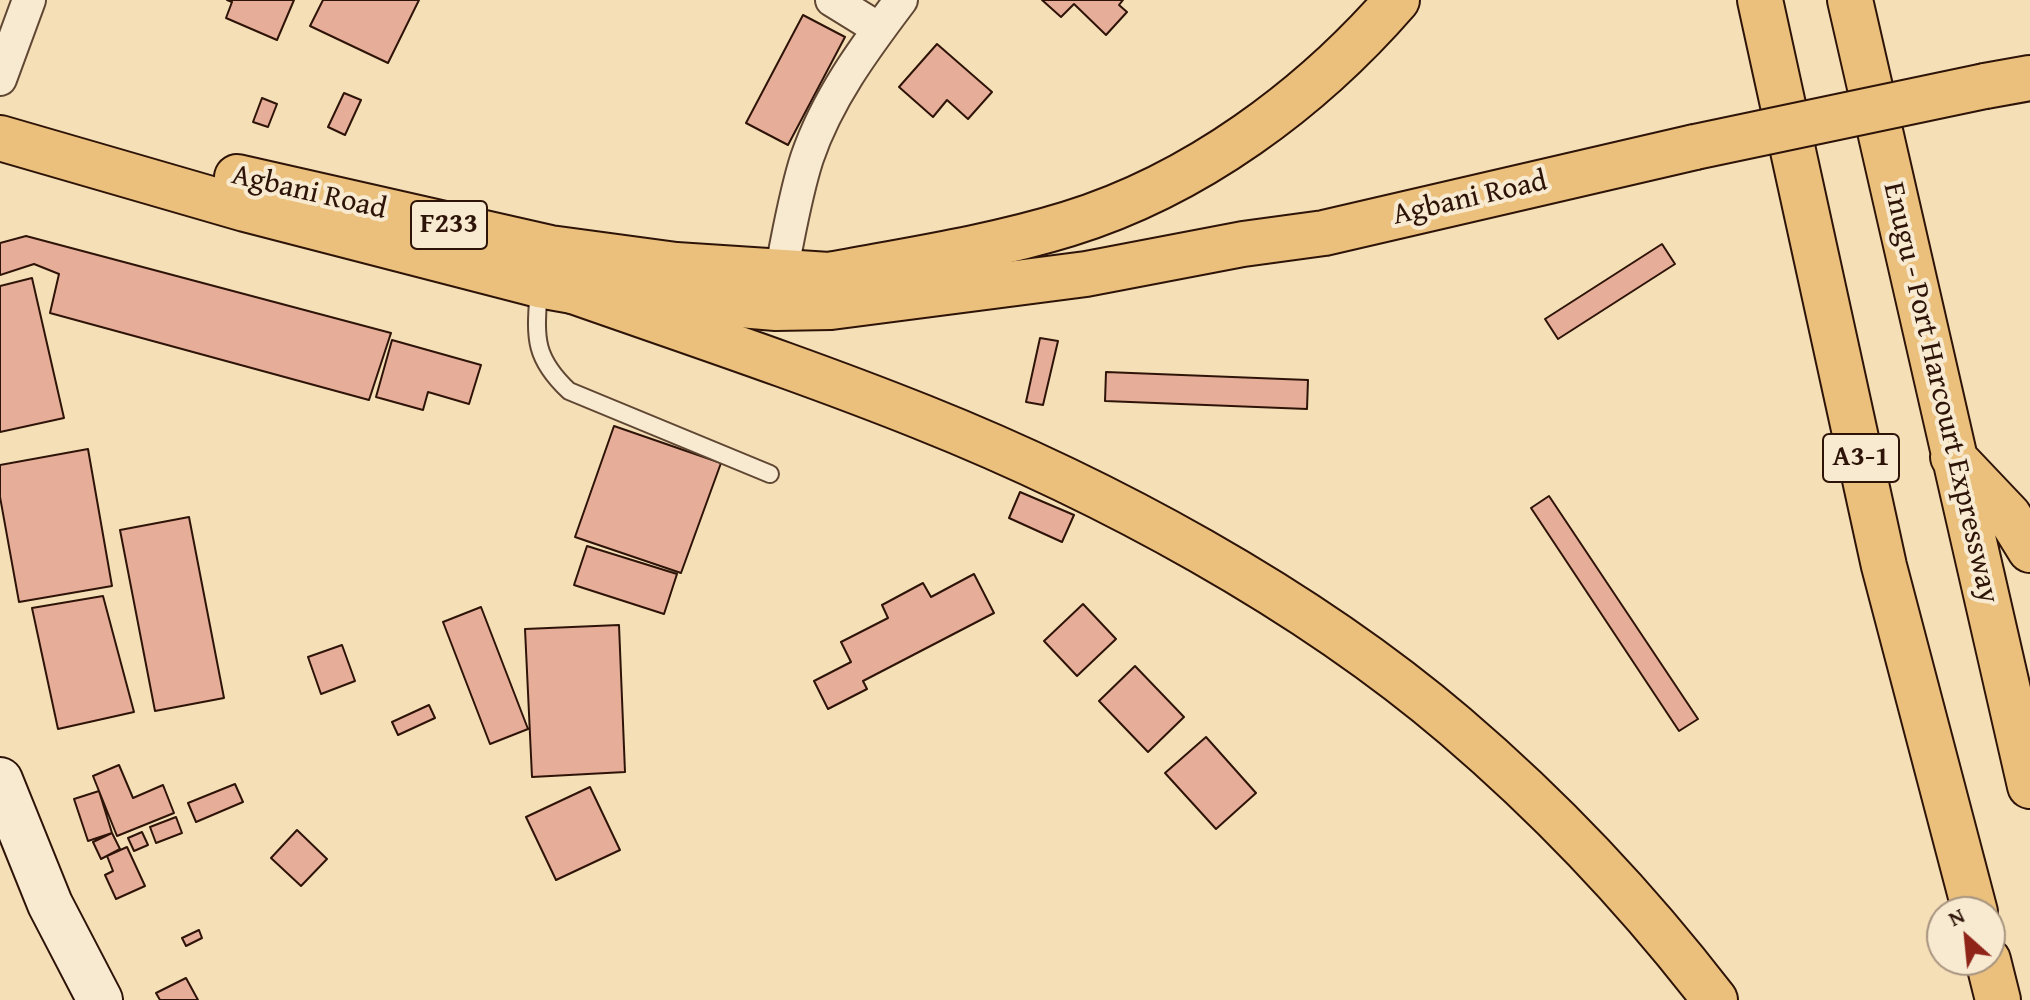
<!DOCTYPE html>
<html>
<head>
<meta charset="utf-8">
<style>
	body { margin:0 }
	#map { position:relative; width:2030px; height:1000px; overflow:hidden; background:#f5dfb7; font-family:"Gentium Book Plus",serif }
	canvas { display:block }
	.north { position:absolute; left:1926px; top:896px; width:80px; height:80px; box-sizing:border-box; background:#f8ead0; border:2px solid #a79480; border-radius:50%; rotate:333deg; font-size:22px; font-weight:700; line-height:32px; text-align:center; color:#2e1408 }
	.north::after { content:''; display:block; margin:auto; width:28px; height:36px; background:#8f2418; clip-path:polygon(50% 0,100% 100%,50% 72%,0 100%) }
</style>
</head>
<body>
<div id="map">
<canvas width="2030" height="1000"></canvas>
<div class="north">N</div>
</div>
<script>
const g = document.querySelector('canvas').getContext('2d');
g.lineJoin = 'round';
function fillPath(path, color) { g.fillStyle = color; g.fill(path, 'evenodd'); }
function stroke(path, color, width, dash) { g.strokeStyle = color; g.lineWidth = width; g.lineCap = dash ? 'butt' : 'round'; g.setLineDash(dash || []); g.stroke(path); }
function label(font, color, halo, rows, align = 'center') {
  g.font = font + ' "Gentium Book Plus",serif'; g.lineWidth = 8; g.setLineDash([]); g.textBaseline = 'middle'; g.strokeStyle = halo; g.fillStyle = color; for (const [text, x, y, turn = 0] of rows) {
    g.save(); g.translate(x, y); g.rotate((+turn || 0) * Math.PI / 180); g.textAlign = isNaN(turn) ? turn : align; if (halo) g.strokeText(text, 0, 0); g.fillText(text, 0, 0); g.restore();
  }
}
const building = new Path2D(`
	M227,0H294L277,40L226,18L232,2Z
	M323,0H419L388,63L310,26Z
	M1042,0H1123L1119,5L1127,12L1106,35L1074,4L1061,17Z
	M803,15L845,37L788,145L746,123Z
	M937,44L992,92L968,119L947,100L933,117L899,87Z
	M344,93L361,100L345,135L328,127Z
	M262,98L277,104L268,127L253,122Z
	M26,236L391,333L369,400L50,313L59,274L34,264L0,275V243Z
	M1662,244L1675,264L1558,339L1545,319Z
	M32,278L64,418L0,432V286Z
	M1040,338L1058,341L1043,405L1026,402Z
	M392,340L481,365L469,404L428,392L423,410L376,397Z
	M1106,372L1308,380L1307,409L1105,401Z
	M614,426L721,463L681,573L575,537Z
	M88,449L112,586L19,602L0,497V465Z
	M1020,492L1074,515L1062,542L1009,518Z
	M1549,496L1698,719L1679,731L1531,508Z
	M189,517L224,698L155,711L120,530Z
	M587,546L677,574L664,614L574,585Z
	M974,574L994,613L863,681L867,689L828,709L814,681L851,662L841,642L888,618L882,605L923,583L931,597Z
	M103,596L134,712L58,729L32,608Z
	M1083,604L1116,639L1077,676L1044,641Z
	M481,607L528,729L490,744L443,622Z
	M619,625L625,772L532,777L525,629Z
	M342,645L355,681L321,694L308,657Z
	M1135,666L1184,717L1148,752L1099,701Z
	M429,705L435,718L398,735L392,722Z
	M1206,737L1256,793L1216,829L1165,773Z
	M119,765L133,798L163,785L174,813L117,836L93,776Z
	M235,784L243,802L196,822L188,803Z
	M590,787L620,850L556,880L526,817Z
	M99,791L112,833L88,841L74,799Z
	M176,817L182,833L156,843L150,827Z
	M297,830L327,859L301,886L271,858Z
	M142,832L148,845L134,851L128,838Z
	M112,833L120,849L101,859L93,842Z
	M127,847L145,886L116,899L105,875L113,871L107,856Z
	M199,930L202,938L186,946L182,938Z
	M186,978L198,1000H160L156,993Z`);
const lane = new Path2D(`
	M539,285C536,335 531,355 569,391L770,474`);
const street = new Path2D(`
	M832,0L879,29
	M0,79L29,0
	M781,272C789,234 795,195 807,158C827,99 864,49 901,0`);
const secondary = new Path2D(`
	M0,780L50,904L100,1000`);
const primary = new Path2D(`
	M1985,86L2030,78
	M0,138L245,209L539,285L573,291L776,308L831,307L1086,274L1243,244L1324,233L1695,147
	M237,177L550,248L676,265L829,275L865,285`);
const highway = new Path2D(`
	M1760,0L1884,566L1975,912
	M1850,0L2030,786
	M829,275C909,260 990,248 1068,224C1195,185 1311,99 1397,0
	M573,291C690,332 807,371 922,417C1105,490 1305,598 1455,726C1551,808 1638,900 1715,1000
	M1953,457L2009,516L2030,550
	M1988,960L1998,1000`);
const primaryBridge = new Path2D(`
	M1695,147L1985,86`);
const shields = [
	[449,225,76],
	[1861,458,76]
];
const shieldNames = [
	["F233",449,225],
	["A3-1",1861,458]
];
const streetNames = [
	["Agbani Road",309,193,13],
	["Agbani Road",1470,199,-13],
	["Enugu - Port Harcourt Expressway",1940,393,77]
];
fillPath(building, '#e6ad98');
stroke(building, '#2e1408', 2);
stroke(lane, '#604734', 20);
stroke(street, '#604734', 36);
stroke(secondary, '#2e1408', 48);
stroke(primary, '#2e1408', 48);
stroke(highway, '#2e1408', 48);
stroke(lane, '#f8ead0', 16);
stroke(street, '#f8ead0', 32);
stroke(secondary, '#f8ead0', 44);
stroke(primary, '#eac07c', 44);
stroke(highway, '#eac07c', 44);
stroke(primaryBridge, '#2e1408', 48, []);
stroke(primaryBridge, '#eac07c', 44);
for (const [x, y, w] of shields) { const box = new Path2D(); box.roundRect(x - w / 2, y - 24, w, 48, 6); g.fillStyle = '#f8ead0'; g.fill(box); stroke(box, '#2e1408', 2); }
label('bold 28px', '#2e1408', null, shieldNames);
label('30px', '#2e1408', '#f8ead0', streetNames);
</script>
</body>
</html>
